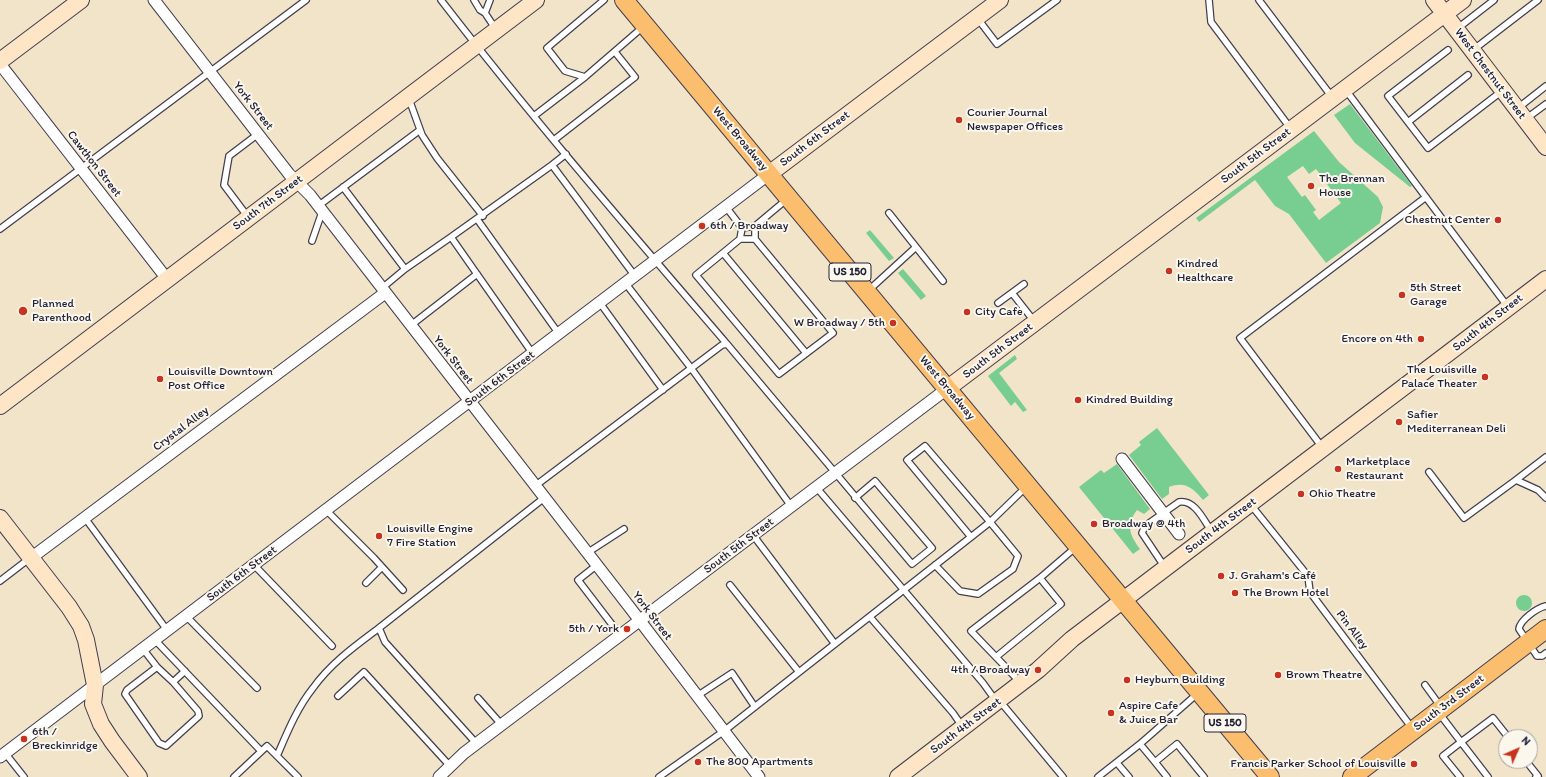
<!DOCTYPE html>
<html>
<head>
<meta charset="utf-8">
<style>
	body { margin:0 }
	#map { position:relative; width:1546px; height:777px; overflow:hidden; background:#f2e4c9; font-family:Itim,sans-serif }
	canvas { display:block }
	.north { position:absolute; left:1498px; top:729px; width:40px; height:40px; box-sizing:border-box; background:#fbf7ec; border:1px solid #a4a2a5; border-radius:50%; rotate:45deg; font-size:11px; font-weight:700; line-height:16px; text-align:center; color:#22223b }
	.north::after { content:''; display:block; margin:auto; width:14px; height:18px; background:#c8321e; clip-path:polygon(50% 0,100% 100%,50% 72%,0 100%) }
</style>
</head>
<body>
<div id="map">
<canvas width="1546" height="777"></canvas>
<div class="north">N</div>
</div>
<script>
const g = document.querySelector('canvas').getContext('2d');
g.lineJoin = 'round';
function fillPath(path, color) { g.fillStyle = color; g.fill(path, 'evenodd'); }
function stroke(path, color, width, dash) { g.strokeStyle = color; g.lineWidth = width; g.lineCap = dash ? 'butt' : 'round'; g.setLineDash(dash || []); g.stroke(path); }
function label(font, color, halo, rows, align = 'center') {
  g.font = font + ' Itim,sans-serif'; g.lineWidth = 4; g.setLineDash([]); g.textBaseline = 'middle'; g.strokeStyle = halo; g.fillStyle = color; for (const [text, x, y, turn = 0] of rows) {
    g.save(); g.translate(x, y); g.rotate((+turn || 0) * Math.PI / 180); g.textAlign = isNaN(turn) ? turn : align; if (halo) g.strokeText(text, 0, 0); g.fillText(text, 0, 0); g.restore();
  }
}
const green = new Path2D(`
	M1350,104L1412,186L1410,187L1355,143L1334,115Z
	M1314,131L1339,162L1378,197L1383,207L1380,223L1326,263L1289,214L1275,206L1255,180L1199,222L1196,218ZM1303,166L1309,174L1316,169L1341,203L1319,220L1313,212L1316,210L1305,195L1302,197L1287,177Z
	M870,230L894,258L889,261L866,233Z
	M903,269L926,296L921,300L898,273Z
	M1015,355L1017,359L999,373L1027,410L1023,412L1015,402L1011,406L988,376Z
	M1157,428L1209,495L1203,500C1193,488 1185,481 1169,487V494L1162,499L1129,455L1141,445L1139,442Z
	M1117,464L1150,509L1144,514L1137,510C1126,525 1129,534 1140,549L1133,554L1079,487L1101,470L1104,473Z
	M1516 603a8 8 0 1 1 16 0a8 8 0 1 1-16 0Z`);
const lane = new Path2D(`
	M441,0C532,118 630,231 727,344
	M474,0L480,10L485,13
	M490,0L485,13L495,28
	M604,0L547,48L565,71L585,77L644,26
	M1209,0L1211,22L1291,129
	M1259,0L1332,97
	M978,19L997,44L1057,0
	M1458,28L1494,0
	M1448,50L1388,96L1428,148L1502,91
	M1473,50L1538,0
	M1345,89L1508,307
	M409,99L422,135L437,158L483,216
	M1518,108L1546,86
	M534,116L585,77
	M1527,118L1546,104
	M1408,122L1468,75
	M554,140L635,77L615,52
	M566,154L552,165L635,276
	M343,187L405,269L381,289
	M318,206L420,130
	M726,207L742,228L740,239L696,275L779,374L833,333L755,239V226L786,200
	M889,213L943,281
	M248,217L224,185L229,156L258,134
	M477,219L559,334
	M742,228L755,226
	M0,229L306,0
	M740,239H755
	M312,241L322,212
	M723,253L806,353
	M405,269L451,237
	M626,284L691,368L791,506
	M869,290L916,247
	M1012,293L1034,321
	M600,303L663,390
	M998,303L1024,284
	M410,326L477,274
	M533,354L451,237L552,165
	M1322,447L1240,338L1426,197
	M1546,457L1516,480L1538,490L1546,498
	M1429,472L1464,518L1516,480
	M535,486L722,345L727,344L912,564L932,548L875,481L855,498
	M816,487L983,683L996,701
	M1251,505L1308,576L1310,592L1412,728
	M326,510L374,558L403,590
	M85,518L167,630
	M753,535L835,644
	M587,553L624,529
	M254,565L332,646
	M597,565L578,580L620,635
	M935,565L960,591L978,594L1013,569L1018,556L990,522L971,537L907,460L925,446L990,522L1026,487
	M1164,566L1142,533L1145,526L1179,502C1195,499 1204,521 1212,532
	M1040,578L1076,547
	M0,581L30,558
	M366,583L381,568
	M730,585L799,672
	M1546,606C1537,608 1520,620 1519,629L1537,656H1542L1546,653
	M186,616L257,688
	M870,617L953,713L962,726
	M155,640L261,751
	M143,649L157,667L173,682L185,671
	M996,657L1061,604L1040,578L971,631L1020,682
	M157,667L127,690L125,694L159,743L166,746L199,716L198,711L173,682
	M1425,685L1441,707
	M338,696L364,672L450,766
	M697,696L732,673L755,707
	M478,698L501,724
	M999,700L1063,777
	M1439,713L1461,742L1493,718L1508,737
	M476,743L385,642L379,628L544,498
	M1140,744L1155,762L1177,744L1204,777
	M5,753L24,777
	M277,756C287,733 297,708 313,688C331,663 355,646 379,628
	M1526,761L1538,776L1536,777
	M1155,762L1167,777
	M1117,763L1129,777
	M234,777L267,746L298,777
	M659,777L724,731L971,537
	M1098,777L1140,744L1197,694
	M1460,777L1443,756L1461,742L1488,777`);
const street = new Path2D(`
	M154,0L289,174L310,195L631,609L759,777
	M0,64L167,279
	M1122,459L1179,534
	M31,558L385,293
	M0,757L769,174
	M439,777L464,753L948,388`);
const secondary = new Path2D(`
	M1434,0L1546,147
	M0,61L81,0
	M769,174L1000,0
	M948,388L1463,0
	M0,406L536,0
	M0,518L69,607L81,626L86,640L95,685L93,704L101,724L112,741L139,777
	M898,777L1038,670L1072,639L1546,279`);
const primary = new Path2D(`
	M624,0L1270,777
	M1352,777L1546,629`);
const markers = [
	[959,120,4,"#c8321e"],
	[1311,186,4,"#c8321e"],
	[1498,220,4,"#c8321e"],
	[702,226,4,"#c8321e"],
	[1169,271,4,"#c8321e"],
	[1402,295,4,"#c8321e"],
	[23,311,5,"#c8321e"],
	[967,312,4,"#c8321e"],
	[893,323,4,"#c8321e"],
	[1421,339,4,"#c8321e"],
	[1485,377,4,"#c8321e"],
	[160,379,4,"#c8321e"],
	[1078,400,4,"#c8321e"],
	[1399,422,4,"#c8321e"],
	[1338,469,4,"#c8321e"],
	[1301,494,4,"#c8321e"],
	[1094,524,4,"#c8321e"],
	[379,536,4,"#c8321e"],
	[1221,576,4,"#c8321e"],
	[1235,593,4,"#c8321e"],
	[627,629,4,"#c8321e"],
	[1038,670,4,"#c8321e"],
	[1278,675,4,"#c8321e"],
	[1127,680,4,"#c8321e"],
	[1111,713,4,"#c8321e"],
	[24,739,4,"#c8321e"],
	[698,762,4,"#c8321e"],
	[1414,764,4,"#c8321e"]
];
const shields = [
	[850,272,42],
	[1225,723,42]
];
const shieldNames = [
	["US 150",850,272],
	["US 150",1225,723]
];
const streetNames = [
	["West Chestnut Street",1490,74,53],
	["York Street",253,106,52],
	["West Broadway",740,139,50],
	["South 6th Street",815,139,-37],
	["South 5th Street",1256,156,-37],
	["Cawthon Street",94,164,52],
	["South 7th Street",268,203,-37],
	["South 4th Street",1488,323,-38],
	["South 5th Street",998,351,-37],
	["York Street",453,360,52],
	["South 6th Street",500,379,-37],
	["West Broadway",947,388,50],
	["Crystal Alley",181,429,-37],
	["South 4th Street",1221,526,-37],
	["South 5th Street",739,546,-37],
	["South 6th Street",242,574,-37],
	["York Street",652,616,53],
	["Pin Alley",1352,630,53],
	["South 3rd Street",1449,703,-37],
	["South 4th Street",966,726,-37]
];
const poiNames = [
	["Courier Journal",967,113],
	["Newspaper Offices",967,127],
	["The Brennan",1319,179],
	["House",1319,193],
	["Chestnut Center",1490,220,"right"],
	["6th / Broadway",710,226],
	["Kindred",1177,264],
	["Healthcare",1177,278],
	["5th Street",1410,288],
	["Garage",1410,302],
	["Planned",32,304],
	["Parenthood",32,318],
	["City Cafe",975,312],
	["W Broadway / 5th",885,323,"right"],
	["Encore on 4th",1413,339,"right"],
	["The Louisville",1477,370,"right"],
	["Palace Theater",1477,384,"right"],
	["Louisville Downtown",168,372],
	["Post Office",168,386],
	["Kindred Building",1086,400],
	["Safier",1407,415],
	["Mediterranean Deli",1407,429],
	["Marketplace",1346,462],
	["Restaurant",1346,476],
	["Ohio Theatre",1309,494],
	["Broadway @ 4th",1102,524],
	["Louisville Engine",387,529],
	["7 Fire Station",387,543],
	["J. Graham's Café",1229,576],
	["The Brown Hotel",1243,593],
	["5th / York",619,629,"right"],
	["4th / Broadway",1030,670,"right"],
	["Brown Theatre",1286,675],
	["Heyburn Building",1135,680],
	["Aspire Cafe",1119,706],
	["& Juice Bar",1119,720],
	["6th /",32,732],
	["Breckinridge",32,746],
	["The 800 Apartments",706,762],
	["Francis Parker School of Louisville",1406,764,"right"]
];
fillPath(green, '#78cd91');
stroke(lane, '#413f50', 8);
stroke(street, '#413f50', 13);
stroke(secondary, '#413f50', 18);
stroke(primary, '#413f50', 20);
stroke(lane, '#fff', 5.5);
stroke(street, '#fff', 11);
stroke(secondary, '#fde5c5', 16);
stroke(primary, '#fbbd6e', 18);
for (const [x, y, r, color] of markers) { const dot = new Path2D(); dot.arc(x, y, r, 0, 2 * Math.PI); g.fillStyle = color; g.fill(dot); stroke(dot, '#fbf7ec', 1.5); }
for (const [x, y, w] of shields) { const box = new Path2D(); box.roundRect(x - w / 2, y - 9, w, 18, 3); g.fillStyle = '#fbf7ec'; g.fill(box); stroke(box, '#22223b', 1); }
label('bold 11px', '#22223b', null, shieldNames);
label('12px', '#22223b', '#fbf7ec', streetNames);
label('12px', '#22223b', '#fbf7ec', poiNames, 'left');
</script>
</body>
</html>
